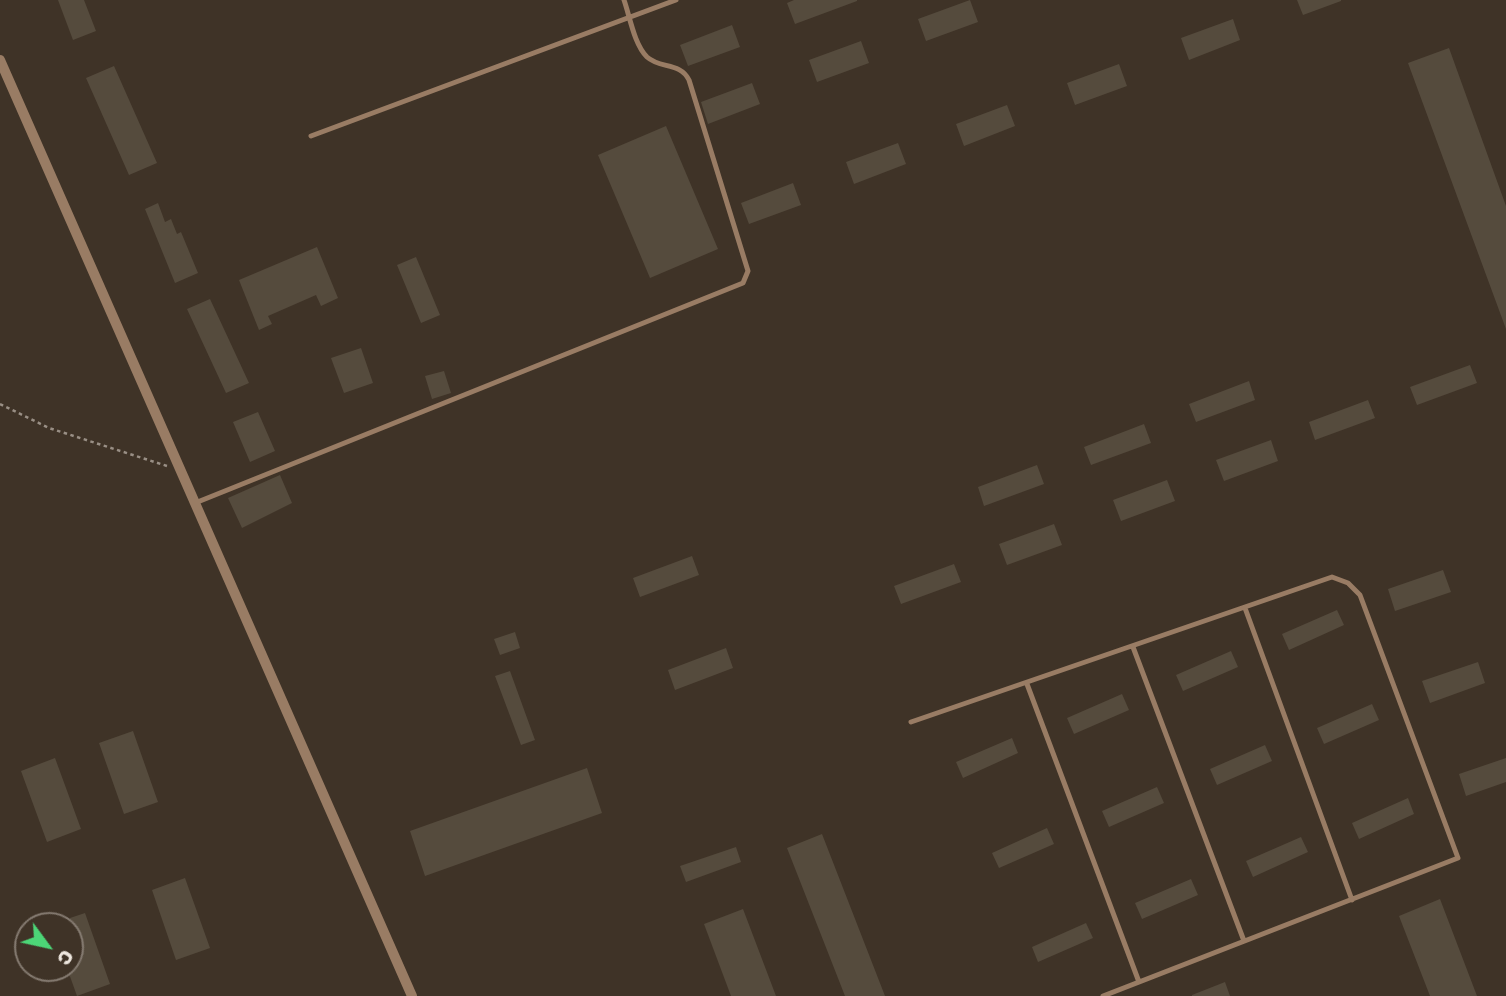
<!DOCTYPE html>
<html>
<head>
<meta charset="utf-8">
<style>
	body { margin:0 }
	#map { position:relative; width:1506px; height:996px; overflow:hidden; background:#3f3327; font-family:Rubik,sans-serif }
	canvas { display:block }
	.north { position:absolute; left:14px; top:912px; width:70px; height:70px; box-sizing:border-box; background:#3f3327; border:2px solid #857b71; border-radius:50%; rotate:123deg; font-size:19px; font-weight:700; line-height:28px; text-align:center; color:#eee7df }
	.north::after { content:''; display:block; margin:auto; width:24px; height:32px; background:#4cd677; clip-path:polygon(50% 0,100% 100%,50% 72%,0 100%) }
</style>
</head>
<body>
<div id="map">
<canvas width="1506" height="996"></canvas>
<div class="north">С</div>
</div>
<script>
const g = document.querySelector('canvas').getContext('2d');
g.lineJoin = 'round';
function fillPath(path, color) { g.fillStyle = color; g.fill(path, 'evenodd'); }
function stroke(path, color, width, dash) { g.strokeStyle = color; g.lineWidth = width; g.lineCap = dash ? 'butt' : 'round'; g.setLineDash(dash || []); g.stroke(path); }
const building = new Path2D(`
	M58,0H84L96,31L73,40Z
	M794,0H857V1L795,24L787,3Z
	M970,0L978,22L926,41L918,19Z
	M1297,0H1341V1L1303,15Z
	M1233,19L1240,40L1189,60L1181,38Z
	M732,25L740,47L688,66L680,45Z
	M861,41L869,63L817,82L809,60Z
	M1449,48L1506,206V329L1408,63Z
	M1119,64L1127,86L1075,105L1067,83Z
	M114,66L157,163L129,175L86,78Z
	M752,83L760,104L708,124L701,102Z
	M1007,105L1015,126L964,146L956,124Z
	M666,126L718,249L650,278L598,155Z
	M898,143L906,164L854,184L846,162Z
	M793,183L801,205L749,224L741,203Z
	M158,203L165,222L171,219L177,234L181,232L198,273L175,283L145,209Z
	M317,247L338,298L321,306L316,295L268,316L272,324L259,330L239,280Z
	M416,257L440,315L421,323L397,265Z
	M210,299L249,383L226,393L187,309Z
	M361,348L373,383L344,393L331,358Z
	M1470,365L1477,383L1417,405L1410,387Z
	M444,371L451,393L432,399L425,376Z
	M1249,381L1255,400L1196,422L1189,404Z
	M1368,400L1375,418L1315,440L1309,422Z
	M258,412L275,451L250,462L233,422Z
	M1144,424L1151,443L1091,465L1084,447Z
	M1271,440L1278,461L1224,481L1216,460Z
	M1037,465L1044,484L984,506L978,487Z
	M280,475L292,503L242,528L228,498Z
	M1167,480L1175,501L1121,521L1113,500Z
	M1054,524L1062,545L1007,565L999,544Z
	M692,556L699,575L640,597L633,578Z
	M954,564L961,582L901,604L894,586Z
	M1443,570L1451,592L1395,611L1388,589Z
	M1337,610L1344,625L1289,650L1282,634Z
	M515,632L520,648L500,655L494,639Z
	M726,648L733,668L675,690L668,670Z
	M1231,651L1238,667L1183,691L1176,675Z
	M1478,662L1485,683L1430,703L1422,681Z
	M510,671L535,740L521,745L495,676Z
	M1122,694L1129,710L1074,734L1067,718Z
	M1372,704L1379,720L1324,744L1317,728Z
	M133,731L158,802L124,814L99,743Z
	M1012,738L1018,753L963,778L956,762Z
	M1265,745L1272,761L1217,785L1210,769Z
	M55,758L81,829L47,842L21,771Z
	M1506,758V782L1466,796L1459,774Z
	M587,768L602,813L425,876L410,831Z
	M1157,787L1164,803L1109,827L1102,811Z
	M1408,798L1414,814L1359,839L1352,823Z
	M1047,828L1054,844L999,868L992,853Z
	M822,834L885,996H845L787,848Z
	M1301,837L1308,852L1253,877L1246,861Z
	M736,847L741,862L686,882L680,866Z
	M185,878L210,948L176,960L152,890Z
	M1191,879L1198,895L1142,919L1135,903Z
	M1440,899L1477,996H1430L1399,916Z
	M743,909L776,996H731L704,924Z
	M85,913L110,984L77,996L67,968H70V918Z
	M1086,923L1093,938L1038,962L1032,947Z
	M1225,982L1230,996H1192V995Z`);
const path = new Path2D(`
	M0,404L49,428L167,466`);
const lane = new Path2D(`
	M311,136L676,0
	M195,503L743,283L748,271L689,80C680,62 660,69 647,57C634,44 630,17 624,0
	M1245,608L1352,900
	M1133,647L1244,941
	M1027,684L1139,982
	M911,722L1332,577L1348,583L1360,595L1458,858L1103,996`);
const street = new Path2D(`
	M0,60L412,996`);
fillPath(building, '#554b3d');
stroke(path, '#998f85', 2.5, [3.5, 3.5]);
stroke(lane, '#997c64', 5);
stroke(street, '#997c64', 10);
</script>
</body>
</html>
